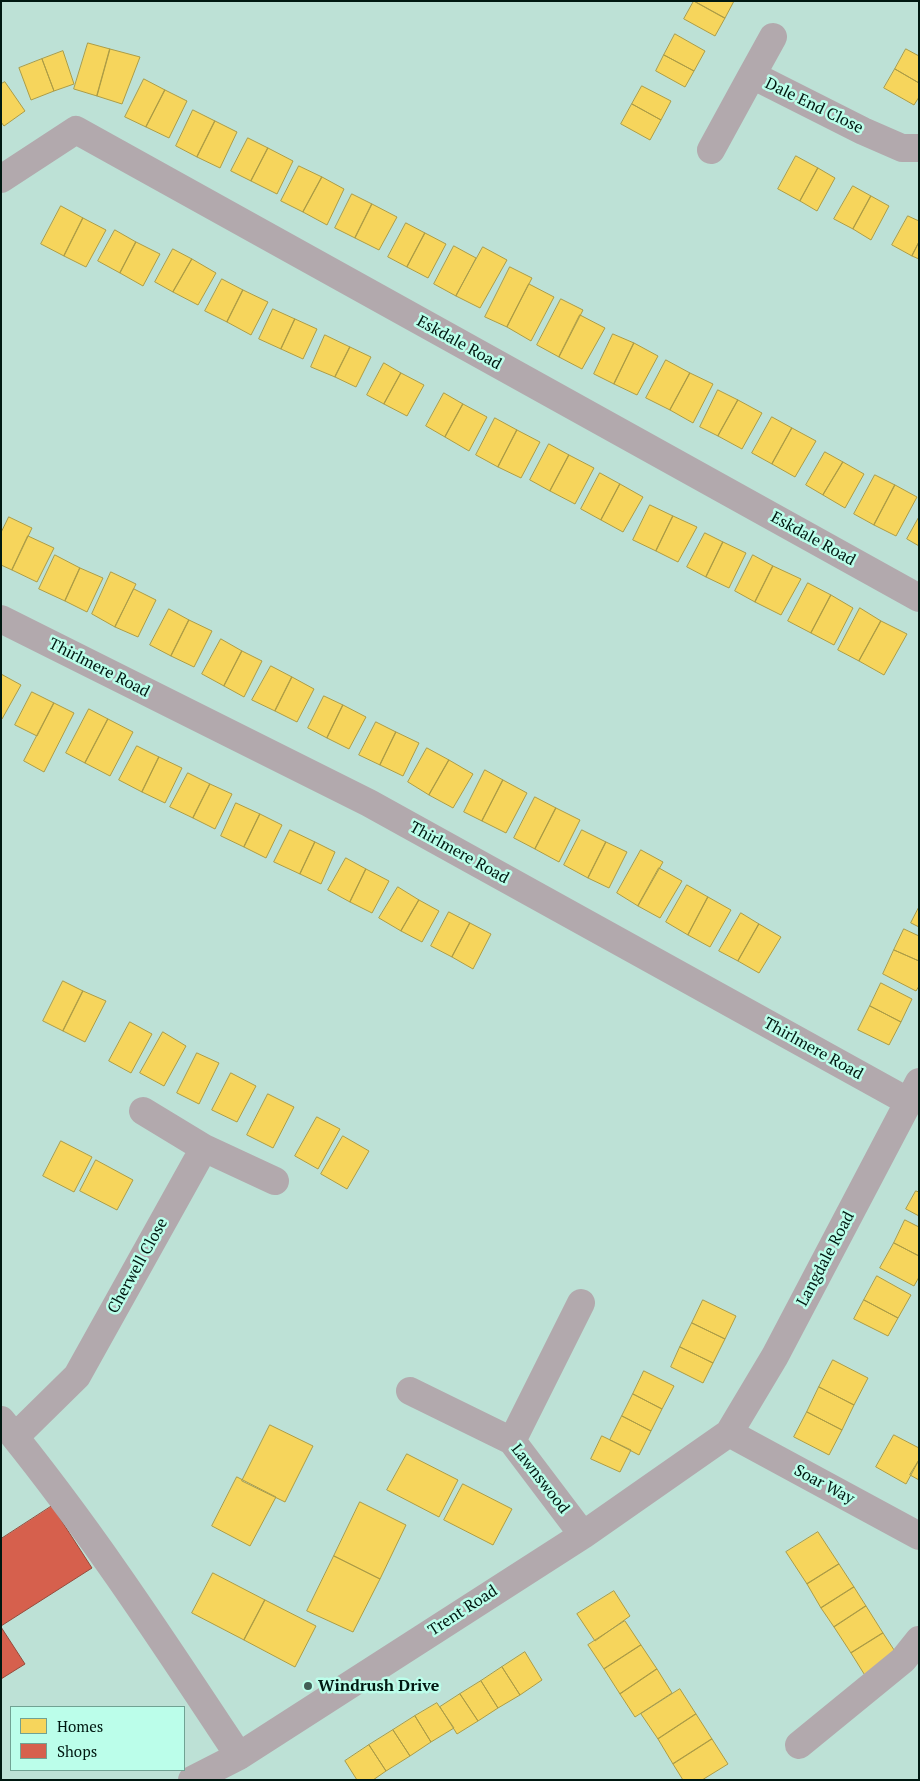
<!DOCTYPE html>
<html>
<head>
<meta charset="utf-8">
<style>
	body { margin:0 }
	#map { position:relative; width:920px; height:1781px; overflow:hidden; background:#bde1d6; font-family:"PT Serif",serif }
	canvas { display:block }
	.frame { position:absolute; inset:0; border:2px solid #001811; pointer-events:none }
	.legend { position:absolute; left:10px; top:1706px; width:175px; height:65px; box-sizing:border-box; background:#bbfeea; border:1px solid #70a293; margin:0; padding:6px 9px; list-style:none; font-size:15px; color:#001811 }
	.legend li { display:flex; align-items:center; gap:10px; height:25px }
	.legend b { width:25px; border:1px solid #70a293 }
</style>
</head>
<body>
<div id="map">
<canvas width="920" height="1781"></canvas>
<div class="frame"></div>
<ul class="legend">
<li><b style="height:14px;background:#f6d55c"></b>Homes</li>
<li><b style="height:14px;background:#d6604d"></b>Shops</li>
</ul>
</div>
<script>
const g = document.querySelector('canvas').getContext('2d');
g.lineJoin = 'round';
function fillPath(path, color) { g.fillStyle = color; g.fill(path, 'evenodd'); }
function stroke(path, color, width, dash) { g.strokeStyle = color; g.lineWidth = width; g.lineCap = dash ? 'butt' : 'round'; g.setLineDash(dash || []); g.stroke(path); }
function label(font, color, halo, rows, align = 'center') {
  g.font = font + ' "PT Serif",serif'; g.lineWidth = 5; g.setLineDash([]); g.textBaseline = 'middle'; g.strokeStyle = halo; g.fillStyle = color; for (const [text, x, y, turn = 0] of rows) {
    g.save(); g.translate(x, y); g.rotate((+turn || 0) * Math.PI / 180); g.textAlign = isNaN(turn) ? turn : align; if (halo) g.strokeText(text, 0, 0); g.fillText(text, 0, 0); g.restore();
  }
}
const homes = new Path2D(`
	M694,1L725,18L715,36L684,19Z
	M694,1H734L725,18Z
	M675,34L705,51L694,71L664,55Z
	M88,43L110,49L97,96L74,89Z
	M110,49L140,57L122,104L97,96Z
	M906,49L919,56V83L895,69Z
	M63,51L74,84L54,91L42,59Z
	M664,55L694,71L685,87L656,71Z
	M42,59L54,91L31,100L19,68Z
	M895,69L919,83V97L914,105L884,88Z
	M144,79L165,90L146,127L125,117Z
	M5,82L25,111L4,126L1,122V84Z
	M642,86L671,101L661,120L632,104Z
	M165,90L187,101L169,138L146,127Z
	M632,104L661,120L650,140L621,124Z
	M193,110L215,121L197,157L176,146Z
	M215,121L237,132L220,168L197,157Z
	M248,138L268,148L251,181L231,171Z
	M268,148L293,161L277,194L251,181Z
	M796,156L818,168L800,201L778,189Z
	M299,166L322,177L303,212L281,201Z
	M818,168L835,178L817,211L800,201Z
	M322,177L344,189L327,225L303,212Z
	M853,186L871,196L853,229L834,219Z
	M352,194L372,204L355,238L335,228Z
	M871,196L889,206L871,240L853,229Z
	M372,204L397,217L379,250L355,238Z
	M61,206L83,218L64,256L41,244Z
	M908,216L919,221V242L912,256L892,245Z
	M83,218L106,230L86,267L64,256Z
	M406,223L425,233L407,267L388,257Z
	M115,230L136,242L120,273L98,261Z
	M425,233L446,244L428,278L407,267Z
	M136,242L160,254L143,286L120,273Z
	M919,242V259L912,256Z
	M454,246L476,258L456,296L434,284Z
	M483,247L507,260L480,308L456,296Z
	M173,249L192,259L173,292L155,282Z
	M192,259L216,273L198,305L173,292Z
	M510,267L532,278L507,327L485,317Z
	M222,279L243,290L227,322L205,311Z
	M529,284L554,297L531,341L507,327Z
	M243,290L268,302L251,335L227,322Z
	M561,299L583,310L559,357L537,345Z
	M273,309L295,319L281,349L259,339Z
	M580,315L605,328L582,369L559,357Z
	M295,319L317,329L303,359L281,349Z
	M613,334L634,343L614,384L594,374Z
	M325,335L350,347L335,377L311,367Z
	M634,343L658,356L637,395L614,384Z
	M350,347L371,357L356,387L335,377Z
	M666,360L690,373L670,410L646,398Z
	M384,363L401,373L384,404L367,395Z
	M401,373L424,385L407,416L384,404Z
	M690,373L713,384L693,423L670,410Z
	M718,390L738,400L718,436L700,427Z
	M444,393L463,404L445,437L426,426Z
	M738,400L762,413L742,449L718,436Z
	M463,404L487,417L469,451L445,437Z
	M772,417L792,428L772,464L752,453Z
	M495,418L517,430L498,467L476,455Z
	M792,428L816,441L795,477L772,464Z
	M517,430L540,442L521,478L498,467Z
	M549,444L569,455L550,491L530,480Z
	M825,452L843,462L823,495L806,485Z
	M569,455L594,468L575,504L550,491Z
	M843,462L864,474L845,508L823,495Z
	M600,473L620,484L601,520L581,509Z
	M875,475L895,485L874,525L854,514Z
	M620,484L643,497L623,532L601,520Z
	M895,485L917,497L896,536L874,525Z
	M650,505L673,516L656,551L633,540Z
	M673,516L697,527L678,562L656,551Z
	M9,517L32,528L12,570L1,565V533Z
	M919,517V546L907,539Z
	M705,533L723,542L706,577L687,567Z
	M28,536L54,548L37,582L12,570Z
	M723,542L746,553L729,588L706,577Z
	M55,555L80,568L65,601L39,589Z
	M753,555L773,566L755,602L735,591Z
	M773,566L801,579L781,615L755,602Z
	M80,568L103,578L87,612L65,601Z
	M111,572L136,584L115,627L92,614Z
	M808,583L831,595L811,633L788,621Z
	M134,589L156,600L138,637L115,627Z
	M831,595L853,608L834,645L811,633Z
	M860,608L881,621L859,661L838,650Z
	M169,609L189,620L171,656L150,645Z
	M189,620L212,631L194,667L171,656Z
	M881,621L907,634L884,675L859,661Z
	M221,639L242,651L224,686L202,674Z
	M242,651L262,661L244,697L224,686Z
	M271,666L292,677L275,711L252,700Z
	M1,674L21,685L2,719L1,718Z
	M292,677L314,689L297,722L275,711Z
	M32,692L54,703L37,736L15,725Z
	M324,696L343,705L327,738L308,728Z
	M54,703L74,713L44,772L24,761Z
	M343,705L366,717L349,749L327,738Z
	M89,709L108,719L85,763L66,753Z
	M108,719L133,732L110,776L85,763Z
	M376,722L396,732L380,765L359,755Z
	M396,732L419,743L403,776L380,765Z
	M137,746L159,757L142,792L119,780Z
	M427,748L449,760L429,795L408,782Z
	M159,757L182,768L165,803L142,792Z
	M449,760L473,774L453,808L429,795Z
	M485,770L503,780L482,821L464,812Z
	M188,773L210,784L193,818L170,807Z
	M503,780L527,793L506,833L482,821Z
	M210,784L232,794L215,829L193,818Z
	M535,797L556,808L535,849L514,838Z
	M236,803L260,814L244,847L221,836Z
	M556,808L580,820L559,862L535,849Z
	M260,814L282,825L266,858L244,847Z
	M290,830L315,842L300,874L274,862Z
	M582,830L606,842L588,878L564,865Z
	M315,842L335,852L321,884L300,874Z
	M606,842L627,852L609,888L588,878Z
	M641,850L663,862L638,906L617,893Z
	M346,858L366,869L350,902L328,890Z
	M659,868L682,881L660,918L638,906Z
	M366,869L389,881L372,913L350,902Z
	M687,885L708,897L688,935L666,922Z
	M398,887L419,900L401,931L379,918Z
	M708,897L731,910L710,947L688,935Z
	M419,900L439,911L422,942L401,931Z
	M919,907V927L911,923Z
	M449,912L470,923L452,957L431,946Z
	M741,913L759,924L738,961L719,951Z
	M470,923L491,934L473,969L452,957Z
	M759,924L781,937L759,973L738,961Z
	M904,929L919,936V961L894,950Z
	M894,950L919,961V986L916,991L883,974Z
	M63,981L83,991L63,1031L43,1021Z
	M881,983L912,999L901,1022L870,1006Z
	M83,991L106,1001L85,1042L63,1031Z
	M870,1006L901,1022L889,1045L858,1030Z
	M130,1022L152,1034L131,1073L109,1061Z
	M163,1032L186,1046L164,1086L140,1073Z
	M197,1053L219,1063L199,1104L177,1093Z
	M231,1073L256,1086L237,1122L212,1110Z
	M268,1094L294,1107L273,1148L247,1135Z
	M317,1117L340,1129L318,1169L295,1156Z
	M343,1136L369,1151L347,1189L321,1174Z
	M61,1141L92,1157L74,1192L43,1176Z
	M96,1160L133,1180L117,1210L80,1191Z
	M916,1191L919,1192V1216L906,1209Z
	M905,1220L919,1227V1256L894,1243Z
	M894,1243L919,1256V1277L914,1286L880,1268Z
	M877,1276L911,1295L898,1318L864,1300Z
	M703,1300L736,1316L725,1339L692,1323Z
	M864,1300L898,1318L888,1336L854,1319Z
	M692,1323L725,1339L713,1363L680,1347Z
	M680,1347L713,1363L703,1383L671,1367Z
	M833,1360L868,1378L854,1405L819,1387Z
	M644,1371L674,1386L662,1409L633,1394Z
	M819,1387L854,1405L842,1430L807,1412Z
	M633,1394L662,1409L651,1431L622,1416Z
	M807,1412L842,1430L829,1455L794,1437Z
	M622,1416L651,1431L639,1455L610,1440Z
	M270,1425L313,1446L285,1502L242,1481Z
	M894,1435L919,1448V1460L906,1484L876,1467Z
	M602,1436L631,1450L620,1472L591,1459Z
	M407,1454L458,1480L439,1517L387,1490Z
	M919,1460V1480L910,1475Z
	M237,1477L276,1497L250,1546L212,1526Z
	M463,1484L512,1509L493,1545L444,1520Z
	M360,1502L406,1525L380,1579L334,1556Z
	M818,1532L839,1564L807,1584L786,1552Z
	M334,1556L380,1579L353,1632L307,1611Z
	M839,1564L854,1587L821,1608L807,1584Z
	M213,1573L265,1600L244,1640L192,1613Z
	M854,1587L866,1606L834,1627L821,1608Z
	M614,1591L630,1616L595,1641L577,1614Z
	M265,1600L316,1626L295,1667L244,1640Z
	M866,1606L883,1633L851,1653L834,1627Z
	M625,1621L641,1645L604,1669L588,1645Z
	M883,1633L898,1656L866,1677L851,1653Z
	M641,1645L657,1669L620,1694L604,1669Z
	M525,1652L542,1680L520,1695L502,1667Z
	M502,1667L520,1695L498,1708L481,1681Z
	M657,1669L672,1693L635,1717L620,1694Z
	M481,1681L498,1708L478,1721L460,1694Z
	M680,1689L696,1714L658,1739L641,1714Z
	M460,1694L478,1721L457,1734L440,1707Z
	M437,1703L454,1728L431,1742L415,1716Z
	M696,1714L712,1739L673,1764L658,1739Z
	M415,1716L431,1742L410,1756L393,1730Z
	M393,1730L410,1756L386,1771L369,1745Z
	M712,1739L728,1764L702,1780H683L673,1764Z
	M369,1745L386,1771L373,1780H357L345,1761Z`);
const shops = new Path2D(`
	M52,1506L92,1568L1,1626V1539Z
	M1,1627L25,1664L1,1679Z`);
const street = new Path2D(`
	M773,37L752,75L863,131L902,148H919
	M711,150L752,75
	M1,179L76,130L919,598
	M1,619L369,803L909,1102
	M143,1111L204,1148
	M410,1391L512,1441L583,1535
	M1,1420C88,1526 163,1641 239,1756
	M729,1433L919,1536
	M15,1437L77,1376L204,1148L275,1181
	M512,1441L581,1303
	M799,1745L903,1660L919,1640
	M192,1780L239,1756L583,1535L729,1433L775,1356L919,1082`);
const markers = [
	[308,1686,5,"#425e56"]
];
const streetNames = [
	["Dale End Close",814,106,26],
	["Eskdale Road",459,343,29],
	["Eskdale Road",813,539,29],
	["Thirlmere Road",99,668,27],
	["Thirlmere Road",459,853,29],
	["Thirlmere Road",813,1049,29],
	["Langdale Road",826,1259,-62],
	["Cherwell Close",138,1266,-61],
	["Lawnswood",540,1479,52],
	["Soar Way",824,1485,28],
	["Trent Road",463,1611,-33]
];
const poiNames = [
	["Windrush Drive",318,1686]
];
fillPath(homes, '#f6d55c');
stroke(homes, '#ac9c46', 1);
fillPath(shops, '#d6604d');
stroke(shops, '#964a3b', 1);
stroke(street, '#b2a9ad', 28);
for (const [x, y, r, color] of markers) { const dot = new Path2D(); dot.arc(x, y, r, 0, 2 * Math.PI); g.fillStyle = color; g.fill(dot); stroke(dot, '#bbfeea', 2); }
label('16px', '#001811', '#bbfeea', streetNames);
label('bold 16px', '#001811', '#bbfeea', poiNames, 'left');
</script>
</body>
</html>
